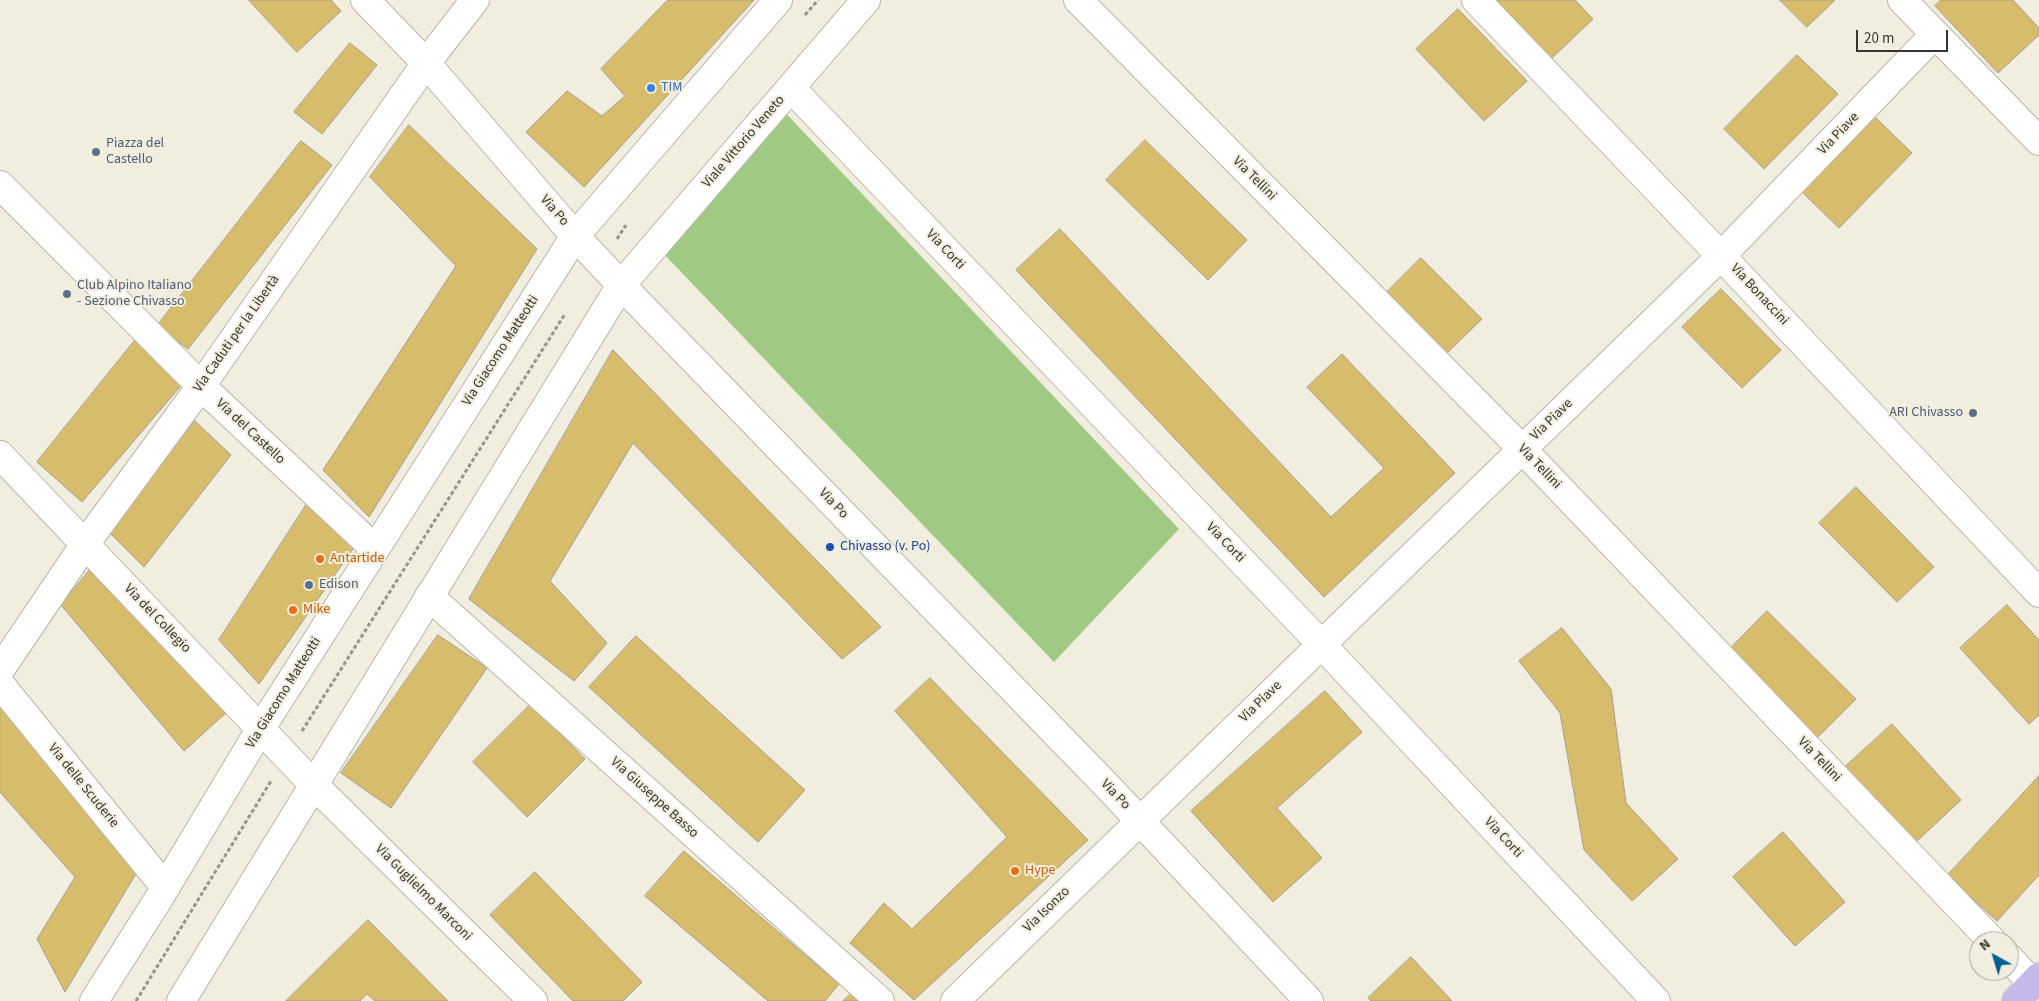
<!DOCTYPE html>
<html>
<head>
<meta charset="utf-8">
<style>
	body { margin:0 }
	#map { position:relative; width:2039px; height:1001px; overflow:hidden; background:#f1eddf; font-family:"Source Sans 3",sans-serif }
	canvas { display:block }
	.north { position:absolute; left:1969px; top:931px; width:50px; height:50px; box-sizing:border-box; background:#f1eddf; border:1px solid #a7a499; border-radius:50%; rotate:321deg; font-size:14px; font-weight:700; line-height:20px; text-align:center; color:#383630 }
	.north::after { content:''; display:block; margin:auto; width:18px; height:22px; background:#015e8f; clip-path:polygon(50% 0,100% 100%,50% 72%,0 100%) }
	.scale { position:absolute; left:1856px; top:30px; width:92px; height:22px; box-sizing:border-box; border:2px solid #383630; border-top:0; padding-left:6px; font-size:15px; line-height:18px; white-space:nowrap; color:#383630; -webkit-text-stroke:4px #f1eddf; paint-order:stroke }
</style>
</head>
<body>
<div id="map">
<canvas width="2039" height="1001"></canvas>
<div class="north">N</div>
<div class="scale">20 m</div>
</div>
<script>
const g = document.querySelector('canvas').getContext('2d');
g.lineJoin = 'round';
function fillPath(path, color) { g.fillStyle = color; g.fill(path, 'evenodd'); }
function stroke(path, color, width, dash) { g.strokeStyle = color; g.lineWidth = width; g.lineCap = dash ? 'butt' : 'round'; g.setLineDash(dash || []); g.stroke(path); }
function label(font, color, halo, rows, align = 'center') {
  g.font = font + ' "Source Sans 3",sans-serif'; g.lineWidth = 4; g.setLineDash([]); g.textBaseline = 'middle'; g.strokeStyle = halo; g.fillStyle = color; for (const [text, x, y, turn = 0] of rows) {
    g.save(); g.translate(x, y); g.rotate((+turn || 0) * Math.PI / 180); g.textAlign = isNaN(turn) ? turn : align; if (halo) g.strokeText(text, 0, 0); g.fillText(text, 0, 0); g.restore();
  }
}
const green = new Path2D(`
	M779,106L1179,529L1054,662L661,251Z`);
const building = new Path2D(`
	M249,0H331L341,11L297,52Z
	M668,0H754L584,187L526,132L567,91L602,116L625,96L601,69Z
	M1494,0H1575L1593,19L1551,59Z
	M1780,0H1835L1807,27Z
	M1941,0H2013L2039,28V35L1998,73L1935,6Z
	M1458,9L1527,81L1484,121L1416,49Z
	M350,43L377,65L322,134L294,112Z
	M1797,55L1838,94L1764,169L1724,129Z
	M1871,113L1912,153L1839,228L1798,188Z
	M409,125L537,249L369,517L323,470L456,266L370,177Z
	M1145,140L1247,240L1208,280L1106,180Z
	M301,141L332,165L188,349L157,326Z
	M1060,229L1331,517L1384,468L1307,387L1342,354L1455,473L1324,597L1016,270Z
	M1421,258L1482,319L1443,357L1383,296Z
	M1721,289L1781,350L1742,388L1682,327Z
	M136,339L184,382L82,502L37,462Z
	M613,350L881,627L842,659L633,443L550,581L607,643L574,681L469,599Z
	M195,421L231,455L144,567L108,531Z
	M1856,487L1934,567L1897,602L1819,523Z
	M310,499L357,543L259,684L219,640Z
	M92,567L227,712L184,751L61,605Z
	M2007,605L2039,640V715L2029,724L1960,648Z
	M1767,611L1856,699L1815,740L1727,652Z
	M1562,628L1611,689L1626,803L1678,859L1632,901L1584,850L1560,713L1519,661Z
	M438,635L487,668L391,808L341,773Z
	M636,636L805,790L758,842L589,687Z
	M930,678L1088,840L914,1000L850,943L884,903L912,929L1007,837L895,711Z
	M1325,691L1362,732L1277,808L1322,858L1273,902L1191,811Z
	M531,704L585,759L527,817L473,762Z
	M0,705L137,872L65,992L37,939L75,877L0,792Z
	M1892,724L1961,800L1915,843L1845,767Z
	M2039,776V875L1997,921L1947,876Z
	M1783,832L1845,902L1795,946L1733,877Z
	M684,851L839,984L825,1001H768L645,896Z
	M535,872L642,982L623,1001H573L490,915Z
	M368,920L448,1001H375L367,994L360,1001H286Z
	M1411,957L1452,1001H1371L1368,998Z
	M851,994L858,1001H843Z`);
const path = new Path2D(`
	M805,15L818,0
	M617,239L626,225
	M302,731L565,314
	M136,1001L271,781`);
const street = new Path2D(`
	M365,0L426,63L575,236L621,285L1109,788L1309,1001
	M1078,0L1522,449L1992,941
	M1476,0L1721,256L2039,593
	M1902,0L2039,141
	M791,88L1321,644L1656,1001
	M0,185L201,386L375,549
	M0,455L313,784L533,1001
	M429,596L880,1001
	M0,670L85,544L201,386L426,63L475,0
	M0,684L165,887
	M2009,958L2033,984
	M955,1001L1721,256L1935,34`);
const secondary = new Path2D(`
	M94,1001L156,903L261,728L575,236L778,0
	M181,1001L621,285L866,0`);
const primary = new Path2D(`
	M2016,1001L2039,977`);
const markers = [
	[651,88,5,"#3f7fe0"],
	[96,152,5,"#5c6f8a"],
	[67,294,5,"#5c6f8a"],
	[1973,413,5,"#5c6f8a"],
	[830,547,5,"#1a4fb4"],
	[320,559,5,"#e8710a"],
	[309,585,5,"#5c6f8a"],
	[293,610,5,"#e8710a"],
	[1015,871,5,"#e8710a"]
];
const shopNames = [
	["TIM",661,88]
];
const streetNames = [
	["Via Piave",1839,134,-46],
	["Viale Vittorio Veneto",744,142,-49],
	["Via Tellini",1254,179,45],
	["Via Po",554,211,49],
	["Via Corti",945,250,46],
	["Via Bonaccini",1759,295,47],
	["Via Caduti per la Libertà",237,334,-55],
	["Via Giacomo Matteotti",501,351,-57],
	["Via Piave",1552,420,-44],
	["Via del Castello",250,432,43],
	["Via Tellini",1539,467,46],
	["Via Po",833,504,46],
	["Via Corti",1225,543,46],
	["Via del Collegio",157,619,46],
	["Via Giacomo Matteotti",284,693,-58],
	["Via Piave",1261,702,-44],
	["Via Tellini",1819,760,46],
	["Via delle Scuderie",83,786,51],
	["Via Po",1115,795,46],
	["Via Giuseppe Basso",654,798,42],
	["Via Corti",1503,838,47],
	["Via Guglielmo Marconi",423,893,45],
	["Via Isonzo",1047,910,-44]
];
const serviceNames = [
	["Piazza del",106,144],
	["Castello",106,160],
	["Club Alpino Italiano",77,286],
	["- Sezione Chivasso",77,302],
	["ARI Chivasso",1963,413,"right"],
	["Edison",319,585]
];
const transitNames = [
	["Chivasso (v. Po)",840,547]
];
const foodNames = [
	["Antartide",330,559],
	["Mike",303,610],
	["Hype",1025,871]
];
fillPath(green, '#a0ca84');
fillPath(building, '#d7bc6b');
stroke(building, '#a39e91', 1);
stroke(street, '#b9b5a8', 30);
stroke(secondary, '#b9b5a8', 30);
stroke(primary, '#cfcfcd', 30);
stroke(path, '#979489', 3, [4, 2.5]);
stroke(street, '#fff', 28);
stroke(secondary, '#fff', 28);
stroke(primary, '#c5b9e9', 28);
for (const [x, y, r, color] of markers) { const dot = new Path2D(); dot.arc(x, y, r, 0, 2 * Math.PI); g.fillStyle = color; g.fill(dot); stroke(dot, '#f1eddf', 2); }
label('14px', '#366cbe', '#f1eddf', shopNames, 'left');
label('14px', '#383630', '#f1eddf', streetNames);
label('14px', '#4e5e75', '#f1eddf', serviceNames, 'left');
label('14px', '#164399', '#f1eddf', transitNames, 'left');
label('14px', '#c56008', '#f1eddf', foodNames, 'left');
</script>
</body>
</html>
